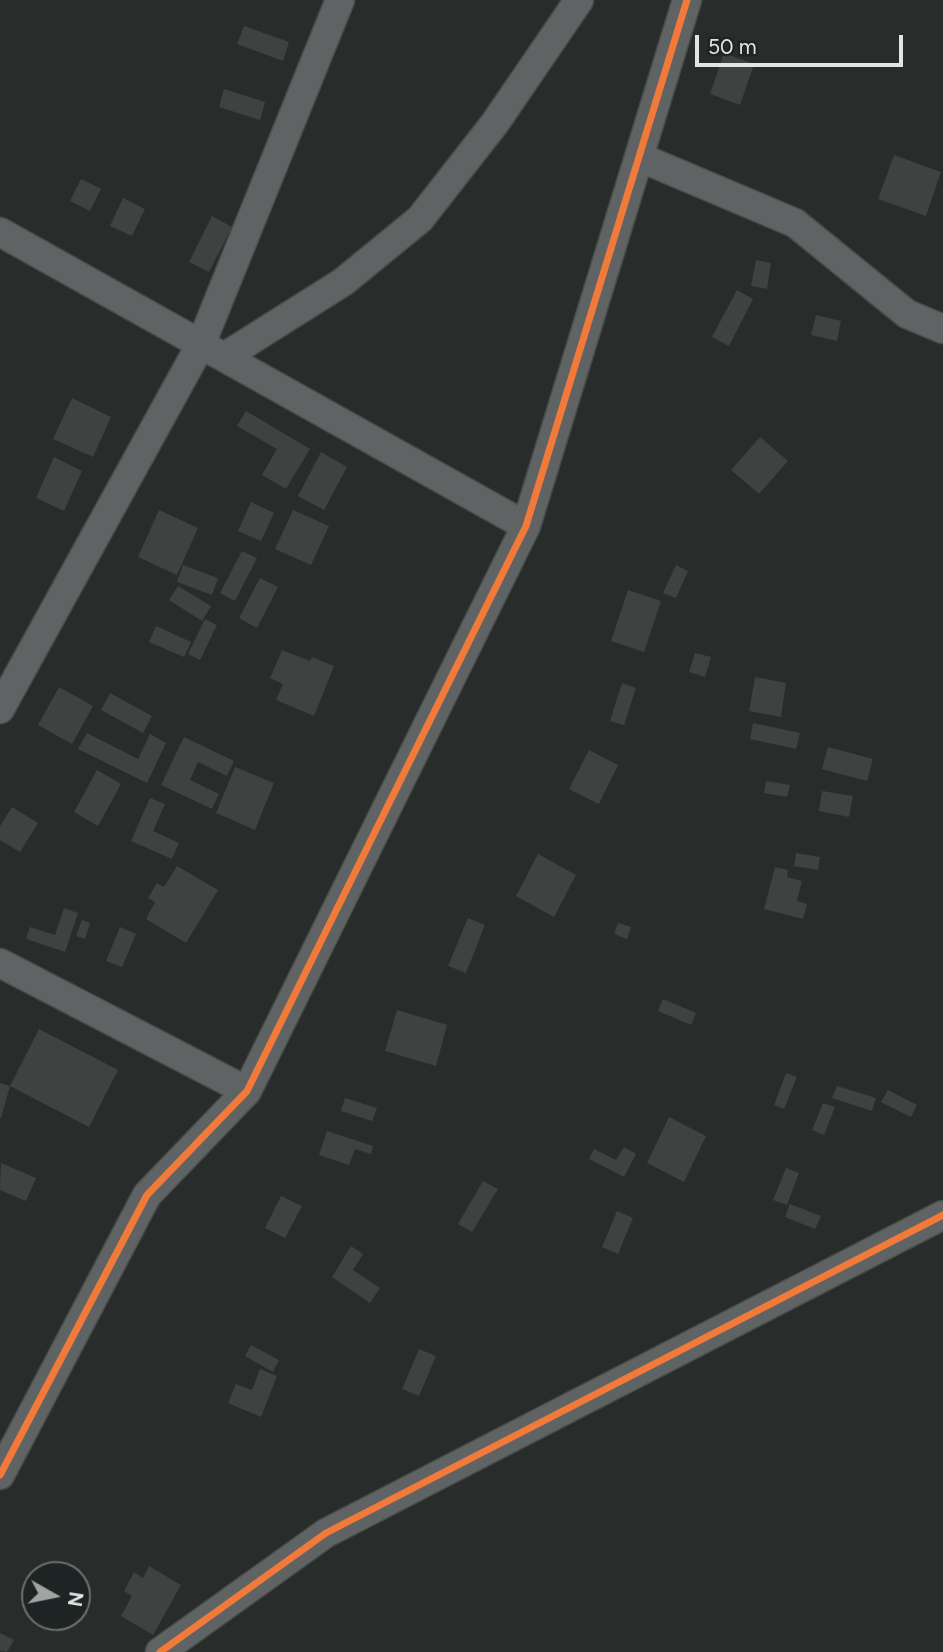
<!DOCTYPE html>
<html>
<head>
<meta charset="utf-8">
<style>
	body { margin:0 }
	#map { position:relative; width:943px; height:1652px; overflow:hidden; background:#282d2c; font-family:Figtree,sans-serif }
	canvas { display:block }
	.north { position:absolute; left:21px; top:1561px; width:70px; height:70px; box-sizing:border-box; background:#1e2423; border:2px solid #6c7170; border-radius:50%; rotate:99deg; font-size:19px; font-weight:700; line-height:28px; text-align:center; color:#e1e5e4 }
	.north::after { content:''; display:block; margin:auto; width:24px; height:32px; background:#a0a5a4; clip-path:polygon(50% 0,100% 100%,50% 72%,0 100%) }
	.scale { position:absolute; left:695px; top:35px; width:208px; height:32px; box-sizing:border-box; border:4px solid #e1e5e4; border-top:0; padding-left:9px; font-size:21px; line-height:24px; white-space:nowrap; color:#e1e5e4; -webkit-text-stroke:5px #1e2423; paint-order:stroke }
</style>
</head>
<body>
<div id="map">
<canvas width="943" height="1652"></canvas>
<div class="north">N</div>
<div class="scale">50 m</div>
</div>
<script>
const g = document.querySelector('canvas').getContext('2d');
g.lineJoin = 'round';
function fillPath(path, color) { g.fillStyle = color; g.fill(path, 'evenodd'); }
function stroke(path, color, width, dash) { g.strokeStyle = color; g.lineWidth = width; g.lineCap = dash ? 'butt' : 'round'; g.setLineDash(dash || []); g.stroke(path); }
const building = new Path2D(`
	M244,26L289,42L283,61L237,44Z
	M724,53L754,64L740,105L710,94Z
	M224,89L265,102L260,120L219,107Z
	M894,155L941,172L926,216L878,199Z
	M81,179L101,189L90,211L70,201Z
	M123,198L145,209L132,236L110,226Z
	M212,216L232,227L209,272L189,262Z
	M756,260L771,263L767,289L751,286Z
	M737,290L753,299L729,346L712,337Z
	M816,315L841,321L837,341L811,335Z
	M72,398L111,417L93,457L53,439Z
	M246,411L310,449L286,489L262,475L277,449L237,426Z
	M760,437L788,461L759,494L731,470Z
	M321,452L347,467L324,510L298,496Z
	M54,457L82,471L64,511L36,498Z
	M251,502L274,513L261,541L238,531Z
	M159,510L198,528L177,575L138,557Z
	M293,510L329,526L311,565L275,549Z
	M242,551L257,558L235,601L220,593Z
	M183,565L218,578L212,595L177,582Z
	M676,565L688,571L676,598L663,593Z
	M260,578L278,587L257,628L239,618Z
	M178,586L211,606L202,621L169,600Z
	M628,590L661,601L644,652L611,641Z
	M205,619L217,625L200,660L188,654Z
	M156,626L191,642L184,657L149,642Z
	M282,650L310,661L312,657L334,666L314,716L276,700L283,684L270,678Z
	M695,653L711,657L705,677L689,672Z
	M755,677L786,683L781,717L749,711Z
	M622,683L636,688L624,725L610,721Z
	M59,687L93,706L72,744L38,725Z
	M110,693L152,716L143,733L101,710Z
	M753,723L800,733L796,749L750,739Z
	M87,733L138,759L150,734L166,743L147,783L78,749Z
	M184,737L234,761L227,776L198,762L190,780L219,794L212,809L161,785Z
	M828,747L873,759L867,781L822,769Z
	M589,750L618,765L599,804L569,789Z
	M235,767L274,783L255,830L216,813Z
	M97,770L121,784L98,826L74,812Z
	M766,781L790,785L787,797L764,793Z
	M822,791L853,796L849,817L819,811Z
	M150,798L165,804L153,831L179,843L172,859L131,841Z
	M12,807L38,823L20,852L0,840V826Z
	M796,853L820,857L818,870L794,866Z
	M538,854L576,875L554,917L516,896Z
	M177,866L218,890L186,943L146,919L155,902L148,898L157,883L164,887Z
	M775,867L788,870L787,877L802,881L797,901L807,904L803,919L764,909Z
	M64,908L78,913L65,952L26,939L30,927L55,935Z
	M468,918L485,925L466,973L448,966Z
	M82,920L90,923L85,939L76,936Z
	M618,923L631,927L627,939L614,934Z
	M120,927L136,934L122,967L106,961Z
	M663,999L696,1013L691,1025L658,1011Z
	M397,1010L447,1025L436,1066L385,1051Z
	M39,1029L118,1070L89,1127L10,1086Z
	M786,1073L797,1077L784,1109L774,1105Z
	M0,1083L10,1086L1,1118H0Z
	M837,1086L876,1098L872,1111L832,1098Z
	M888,1090L917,1105L911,1117L881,1102Z
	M345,1098L377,1108L372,1121L341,1111Z
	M823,1103L835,1107L824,1135L812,1130Z
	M669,1117L706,1136L684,1182L647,1163Z
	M327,1131L373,1146L371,1154L355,1149L349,1165L319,1155Z
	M624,1147L636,1154L624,1177L589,1159L594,1149L616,1160Z
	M1,1163L36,1178L26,1201L0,1190Z
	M786,1168L799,1173L787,1205L773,1200Z
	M483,1181L498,1189L472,1232L458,1224Z
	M281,1196L302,1206L285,1238L265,1228Z
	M790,1204L821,1216L815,1229L785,1217Z
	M617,1211L633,1218L618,1254L602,1247Z
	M351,1246L363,1254L353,1270L380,1288L370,1303L332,1277Z
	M251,1345L279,1360L273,1372L245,1356Z
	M419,1349L436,1356L419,1396L402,1389Z
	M260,1369L277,1376L261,1417L228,1403L236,1384L252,1390Z
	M149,1566L181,1585L153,1635L121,1616L132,1596L124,1591L134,1572L143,1578Z
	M0,1633L14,1640L7,1652L0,1651Z`);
const minor = new Path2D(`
	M639,157L795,223L907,314L943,329
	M0,232L526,526
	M224,357L343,282L420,219L495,123L579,0
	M0,709L201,344L340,0
	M0,963L247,1091
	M0,1475L147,1195L247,1091L526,526L687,0
	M160,1652L326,1533L943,1215`);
const cycleway = new Path2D(`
	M0,1475L147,1195L247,1091L526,526L687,0
	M160,1652L326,1533L943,1215`);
fillPath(building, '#3e4241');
stroke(minor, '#474b4a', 31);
stroke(minor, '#606363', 28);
stroke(cycleway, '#f17a3a', 7);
</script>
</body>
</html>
